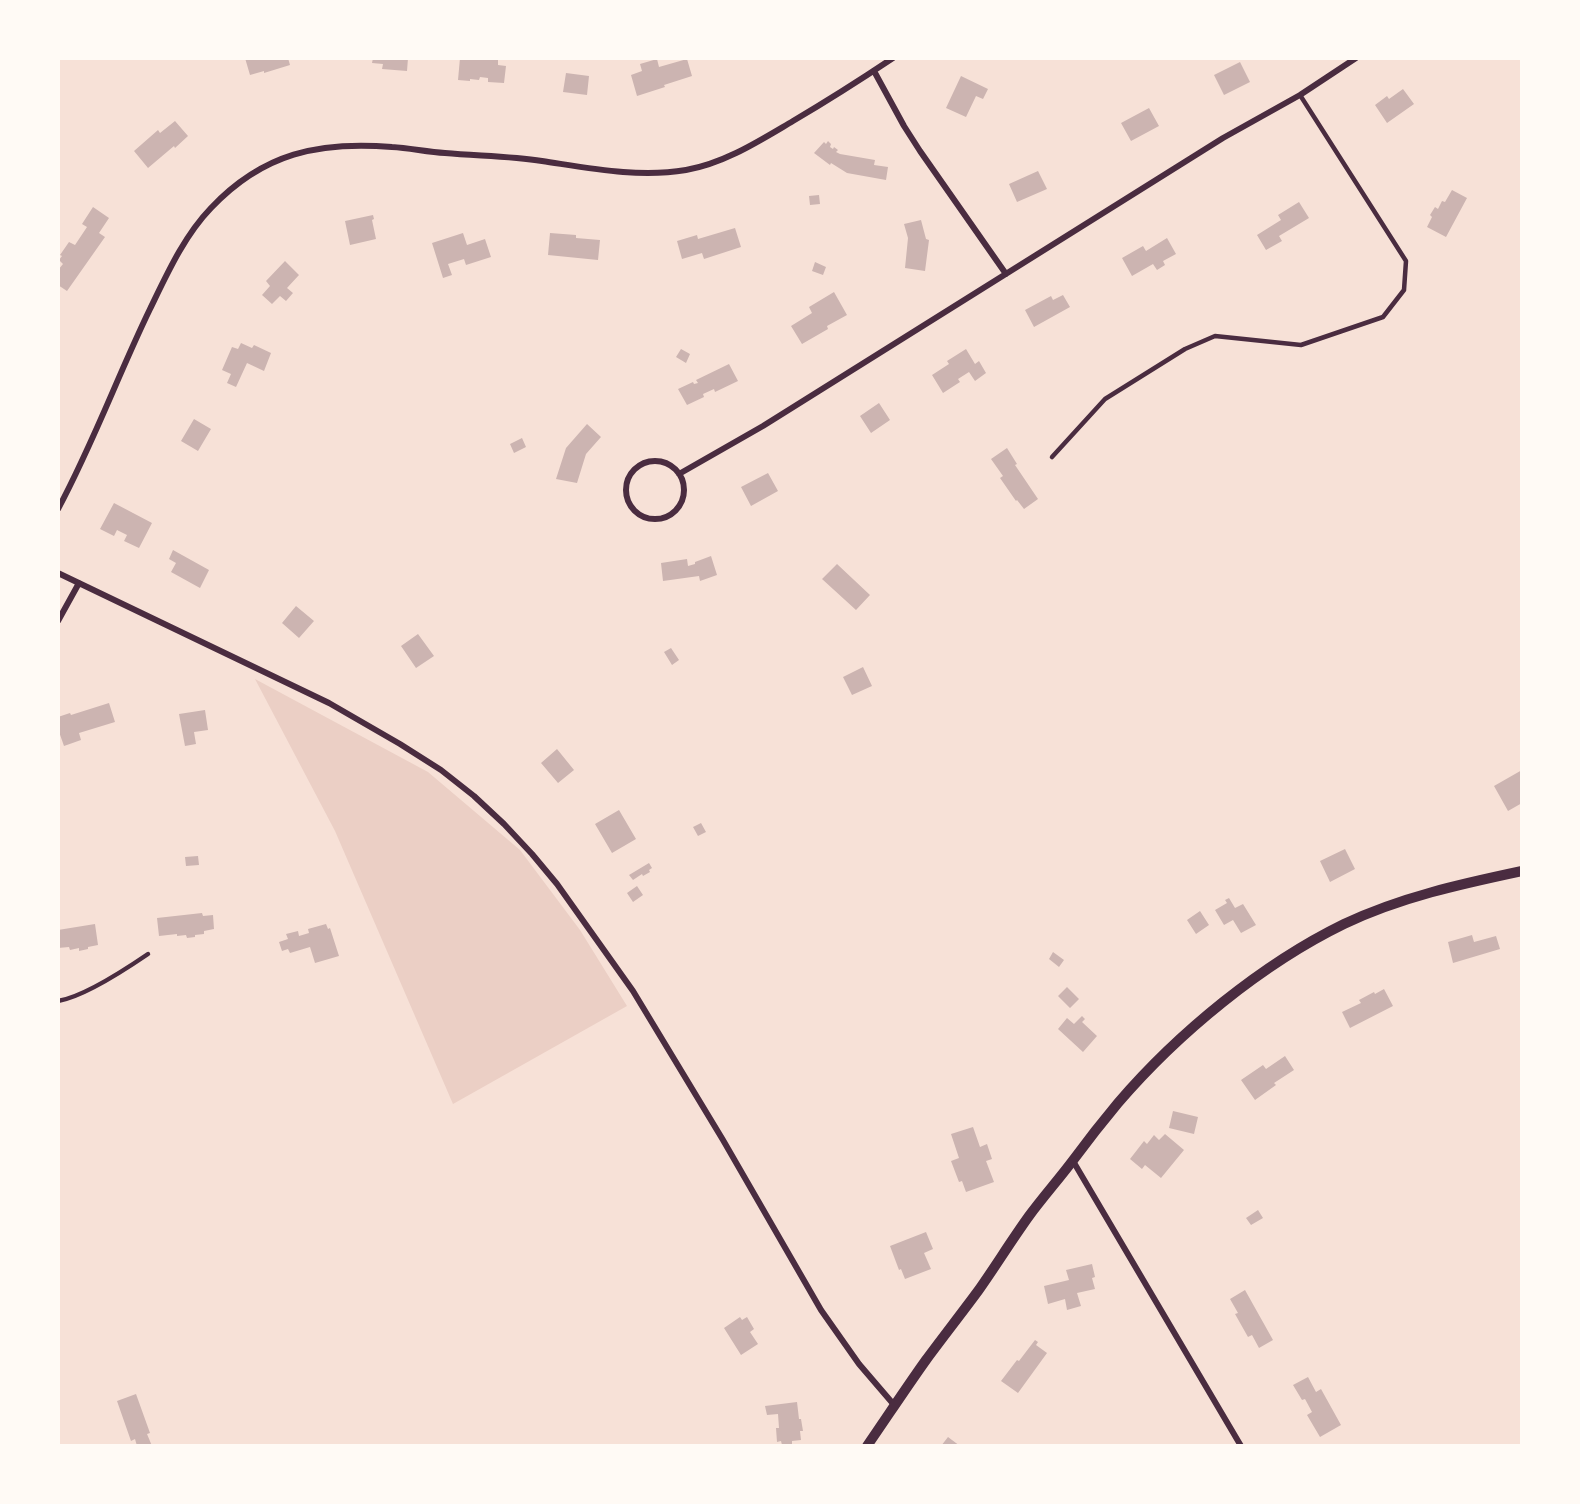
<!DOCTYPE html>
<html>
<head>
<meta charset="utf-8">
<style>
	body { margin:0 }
	#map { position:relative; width:1580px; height:1504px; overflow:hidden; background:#f7e1d7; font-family:Bitter,serif }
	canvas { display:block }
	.frame { position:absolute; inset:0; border:60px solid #fffaf5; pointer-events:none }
</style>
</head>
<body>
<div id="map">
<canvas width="1580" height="1504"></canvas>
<div class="frame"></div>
</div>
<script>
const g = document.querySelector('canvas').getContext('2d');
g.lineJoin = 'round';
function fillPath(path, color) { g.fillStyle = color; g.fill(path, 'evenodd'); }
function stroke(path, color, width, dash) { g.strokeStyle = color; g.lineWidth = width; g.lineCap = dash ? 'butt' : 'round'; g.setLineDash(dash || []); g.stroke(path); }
const green = new Path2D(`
	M255,679L428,772L520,850L580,930L627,1006L453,1104L335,831Z`);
const building = new Path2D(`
	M245,58H288L290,65L264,73V71L250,75Z
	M373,58H408L407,71L382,69L383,64L372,63Z
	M460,58L498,59V65L506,66L504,83L488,82V78L480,77L479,80L470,79V81L458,80Z
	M657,59L659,67L687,59L692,76L664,85L665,87L637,96L631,75L642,71L640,64Z
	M1240,62L1250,82L1224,95L1214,75Z
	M566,73L589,76L587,95L563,92Z
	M961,76L988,89L983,99L976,96L966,117L946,108Z
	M1403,89L1414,104L1387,123L1375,105L1387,96L1389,99Z
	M1149,108L1159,126L1131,141L1121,123Z
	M175,121L188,136L175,148L174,146L148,168L134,151L158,130L160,133Z
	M828,141L831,144L830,147L833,149L834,147L838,150L836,152L840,154L875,160L874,165L888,167L886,180L847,173L831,163L830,165L814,153L824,142L826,144Z
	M1038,171L1047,189L1017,202L1009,184Z
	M1452,190L1467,198L1446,237L1427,227L1432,217L1430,215L1435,207L1438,209L1442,201L1445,202Z
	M819,195L820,204L810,205L809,196Z
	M1299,202L1309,218L1279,236L1282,241L1266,250L1257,235L1281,220L1278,215Z
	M93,207L109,218L99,233L105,237L67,291L58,285V270L63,264L59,260L62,256L60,255L69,242L75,245L87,227L82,224Z
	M373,215L374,219L372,220L376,239L350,245L345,221Z
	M921,220L926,239L929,240L925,271L905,268L908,238L904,224Z
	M735,228L741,247L704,259L702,253L682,259L677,241L697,235L698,239Z
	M463,233L467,245L485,239L491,257L466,265L464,259L448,264L452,275L443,278L432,243Z
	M550,233L576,235V238L600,240L598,260L548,255Z
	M1167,238L1176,254L1163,261L1165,265L1157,270L1153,264L1132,276L1122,258L1143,246L1146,251Z
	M285,261L299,275L287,288L293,293L286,301L280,296L272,304L262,295L270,286L266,281Z
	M815,262L826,267L823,275L812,271Z
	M834,292L847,315L827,326L828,329L802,344L791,326L812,313L809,307Z
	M1063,295L1070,307L1034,327L1025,310L1051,296L1053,300Z
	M241,343L252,348L254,345L271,353L264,371L247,363L236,387L227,383L231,374L222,370L232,347L238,349Z
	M681,349L690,354L686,363L676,357Z
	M966,349L975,364L979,361L986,373L975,381L969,372L958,379L960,382L943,393L932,375L949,364L947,361Z
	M729,364L738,381L715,392L714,389L703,394L704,397L687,405L678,389L693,382L694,384L698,383L696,380Z
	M879,403L890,420L871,433L860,416Z
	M194,419L211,429L198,451L181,441Z
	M587,424L601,437L586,454L577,483L556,479L566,448Z
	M522,438L526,447L514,453L510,444Z
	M1007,448L1017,464L1015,465L1038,499L1024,509L1017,500L1016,501L1000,478L1003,476L991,459Z
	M768,473L778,491L751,506L741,487Z
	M114,503L152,523L139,548L124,541L127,535L117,530L114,536L100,529Z
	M173,550L209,570L200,588L171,572L176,563L169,559Z
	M711,556L717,575L700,581L699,576L663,581L661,563L687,559L688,566L695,564V562Z
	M837,564L870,595L856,610L822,579Z
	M296,606L314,621L299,638L282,623Z
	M418,634L434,656L416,668L401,646Z
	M671,648L679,660L672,665L664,652Z
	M863,667L872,686L852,695L843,677Z
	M109,703L115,722L79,733L81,740L64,746L58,729V717L70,713L71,715Z
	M205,710L208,730L194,732L196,744L185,746L179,714Z
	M557,749L574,770L558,783L541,763Z
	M1522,770V803L1508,811L1494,786Z
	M619,810L636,839L612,853L595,824Z
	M701,823L706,832L698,836L693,827Z
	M1345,849L1355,869L1330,882L1320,861Z
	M198,856L199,865L186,866L185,857Z
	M649,863L652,868L649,870L650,872L643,876L642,874L633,880L629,875Z
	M637,886L643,895L633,902L627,893Z
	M1229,898L1235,908L1243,904L1256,925L1241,933L1233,920L1224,925L1215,910L1227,903L1225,900Z
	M1200,911L1209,925L1196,934L1187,920Z
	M202,913L203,916L213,915L214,929L204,931V934L195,935V937L187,938L186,935L177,936V934L159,936L157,918Z
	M95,924L98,945L88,947V949L79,951V948L70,950L69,947L58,948V930Z
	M326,924L328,929L330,928L339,956L315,963L310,947L290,953L288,949L282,951L279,942L288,939L286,934L298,931L299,936L309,933L308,929Z
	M1472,935L1474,942L1496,936L1500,949L1453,963L1448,942Z
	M1053,952L1064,960L1059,967L1049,959Z
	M1067,987L1079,999L1070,1008L1058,996Z
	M1384,989L1393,1006L1350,1028L1342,1012L1361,1003L1359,1000L1374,992L1375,994Z
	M1082,1016L1085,1019L1082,1022L1097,1036L1083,1052L1058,1029L1067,1018L1074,1024Z
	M1285,1056L1294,1070L1274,1083L1276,1085L1255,1100L1241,1080L1263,1065L1266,1069Z
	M1173,1111L1198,1117L1194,1134L1169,1128Z
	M973,1127L980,1147L987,1144L992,1159L986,1161L994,1182L966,1192L962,1181L959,1182L951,1161L959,1158L951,1134Z
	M1165,1134L1184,1150L1161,1178L1145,1165L1142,1169L1130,1159L1144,1141L1147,1144L1154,1135L1159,1140Z
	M1258,1210L1263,1218L1251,1225L1246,1218Z
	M926,1232L933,1249L924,1253L931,1269L905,1279L901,1269L899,1270L890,1246Z
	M1092,1264L1095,1277L1092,1278L1095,1289L1077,1293L1081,1306L1067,1310L1065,1299L1048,1304L1044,1286L1069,1280L1066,1270Z
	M1245,1290L1273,1340L1259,1348L1252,1335L1248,1337L1235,1314L1238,1313L1230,1299Z
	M740,1317L742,1320L747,1317L754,1329L750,1332L758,1344L741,1355L724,1328Z
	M1035,1340L1038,1342L1036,1345L1047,1353L1018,1393L1001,1381L1017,1360L1019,1361Z
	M1308,1377L1316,1392L1321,1389L1341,1425L1320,1437L1307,1415L1312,1412L1305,1399L1302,1400L1293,1385Z
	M136,1394L150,1433L147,1434L152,1446H137L135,1439L131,1441L117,1401Z
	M797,1402L799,1419H801L803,1431H800L801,1440L792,1441V1444L782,1445L781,1441L777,1442L776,1428H779L778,1414L767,1415L765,1406Z
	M948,1437L960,1446H941Z`);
const service = new Path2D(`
	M1052,457L1105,399L1185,349L1215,336L1301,345L1383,317L1404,290L1406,261L1300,95
	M58,1001C83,997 126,969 148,954`);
const minor = new Path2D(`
	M874,71L904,126L920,151L1006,274
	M626 490a29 29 0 1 1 58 0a29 29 0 1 1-58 0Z
	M679,474L763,426L1223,138L1300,95L1356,58
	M58,509C93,444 118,375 150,309C167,274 184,236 211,208C263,153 319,141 392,147C410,148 427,152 445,153C478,156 510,156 542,161C589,168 638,178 686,170C725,163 759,141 793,121C827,101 860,80 893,58
	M58,573L329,703L400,744L441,770L474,796L504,824L532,854L557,884L633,991L723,1140L821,1310L859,1364L895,1406
	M58,621L79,583
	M1073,1161L1241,1446`);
const tertiary = new Path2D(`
	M867,1446C887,1417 906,1388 926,1360C943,1337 961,1314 978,1291C995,1267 1011,1241 1029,1216C1043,1197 1059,1179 1074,1159C1088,1140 1103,1121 1118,1103C1178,1033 1262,964 1344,924C1401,897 1461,884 1522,871`);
fillPath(green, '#ebcfc5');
fillPath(building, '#ccb4b1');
stroke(service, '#4a2c40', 4.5);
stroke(minor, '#4a2c40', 6);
stroke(tertiary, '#4a2c40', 10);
</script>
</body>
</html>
